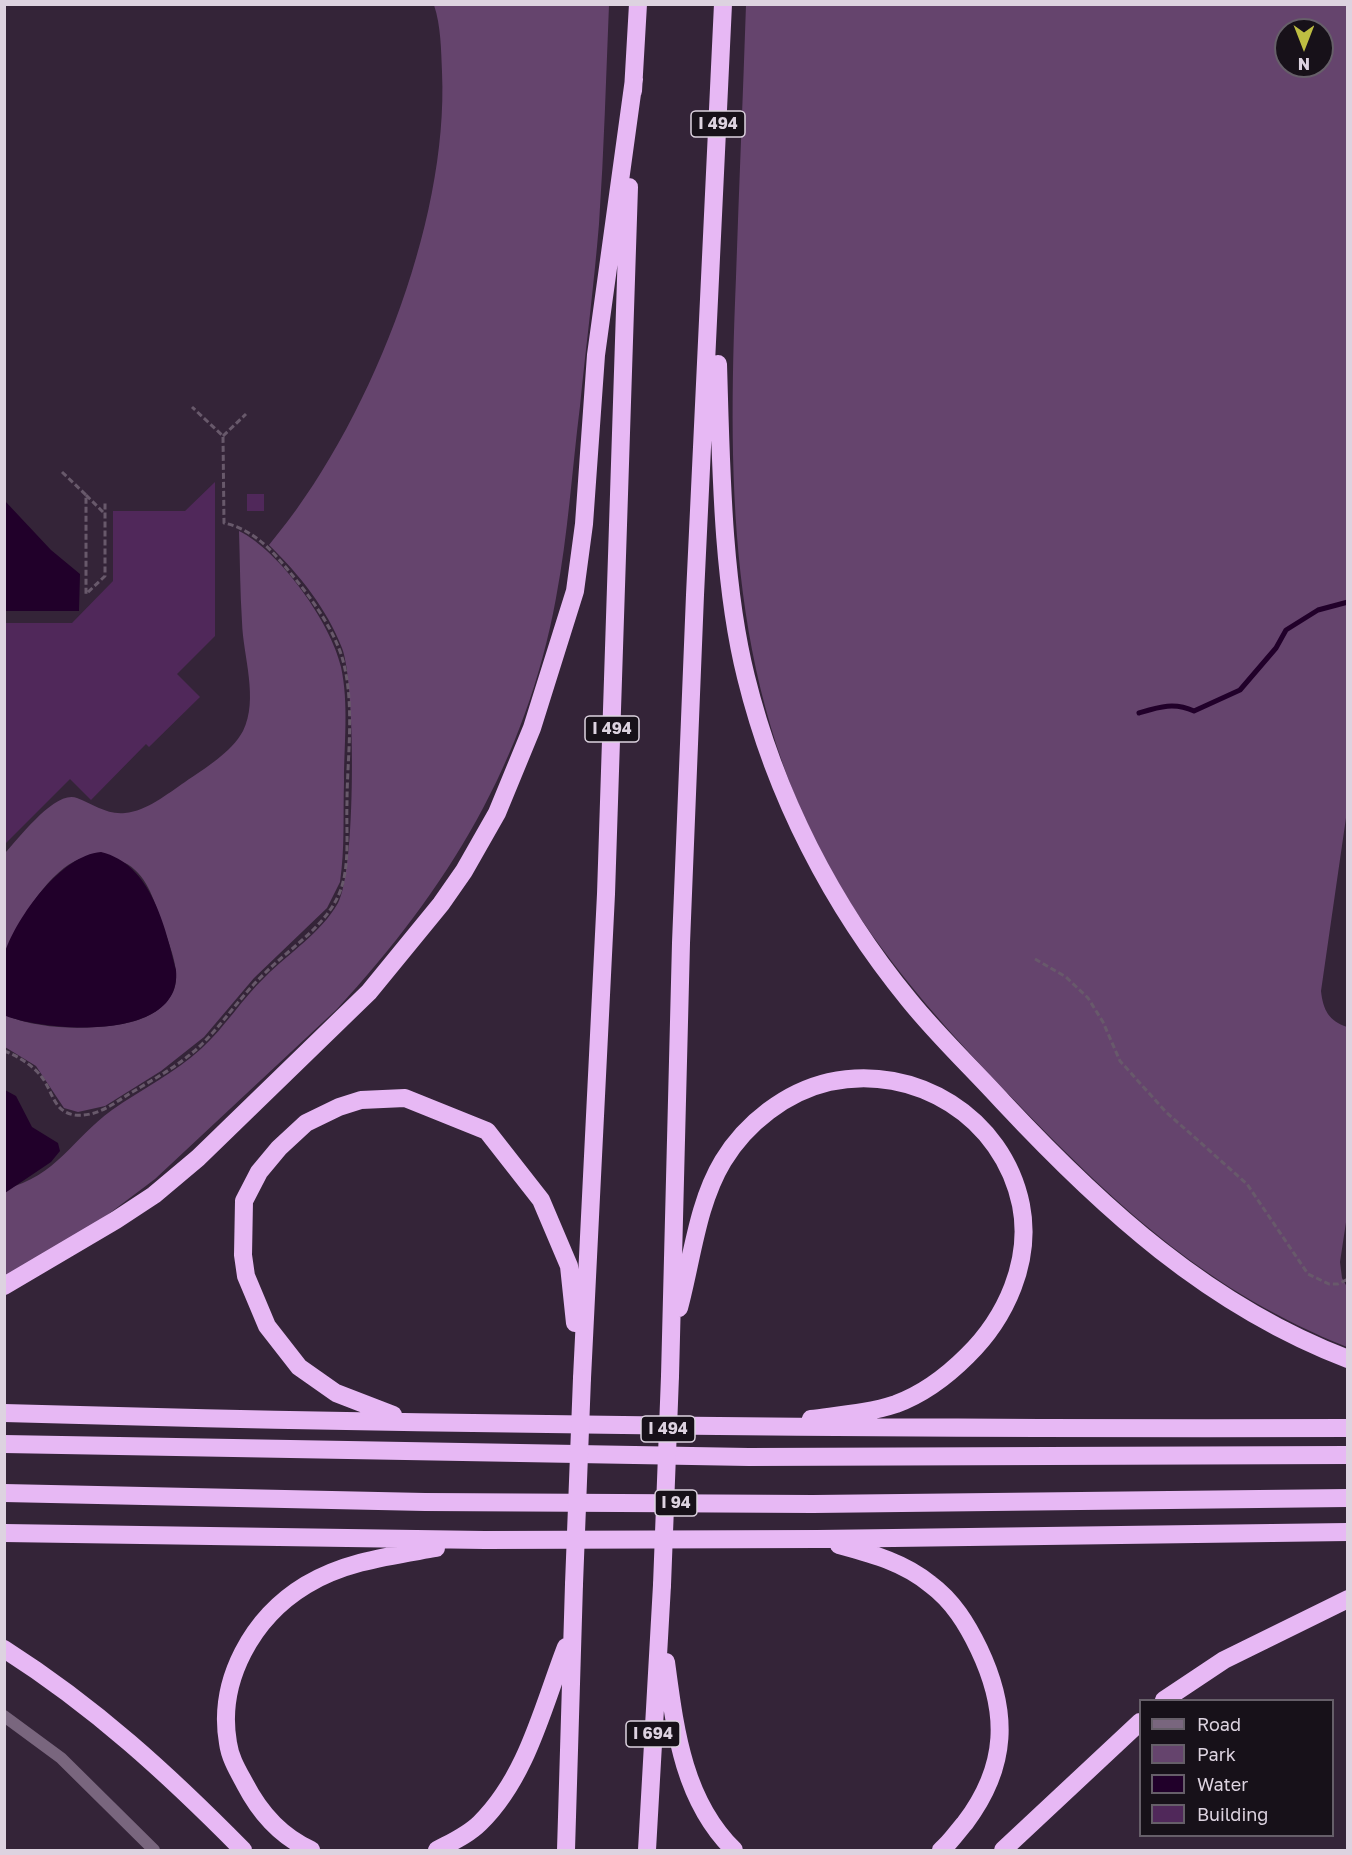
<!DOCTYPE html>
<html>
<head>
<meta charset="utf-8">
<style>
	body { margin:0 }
	#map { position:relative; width:1352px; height:1855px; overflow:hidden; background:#342438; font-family:"Golos Text",sans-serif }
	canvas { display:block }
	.frame { position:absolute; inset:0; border:6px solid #ddd3e0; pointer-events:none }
	.legend { position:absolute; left:1139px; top:1699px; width:195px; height:138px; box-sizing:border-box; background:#171119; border:2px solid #665f69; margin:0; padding:8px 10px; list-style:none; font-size:18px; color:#ddd3e0 }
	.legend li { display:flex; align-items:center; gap:12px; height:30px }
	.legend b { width:30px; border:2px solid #665f69 }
	.north { position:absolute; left:1274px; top:18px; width:60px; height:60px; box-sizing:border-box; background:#171119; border:2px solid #665f69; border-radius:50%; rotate:180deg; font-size:16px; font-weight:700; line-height:24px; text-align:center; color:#ddd3e0 }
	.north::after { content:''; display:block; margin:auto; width:21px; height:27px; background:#bebe42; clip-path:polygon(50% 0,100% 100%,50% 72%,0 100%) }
</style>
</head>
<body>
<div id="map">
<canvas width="1352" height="1855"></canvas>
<div class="frame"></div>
<ul class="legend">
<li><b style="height:8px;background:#79667e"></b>Road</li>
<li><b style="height:16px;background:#65446d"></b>Park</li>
<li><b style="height:16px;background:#21002a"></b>Water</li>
<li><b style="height:16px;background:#50285a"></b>Building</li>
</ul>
<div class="north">N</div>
</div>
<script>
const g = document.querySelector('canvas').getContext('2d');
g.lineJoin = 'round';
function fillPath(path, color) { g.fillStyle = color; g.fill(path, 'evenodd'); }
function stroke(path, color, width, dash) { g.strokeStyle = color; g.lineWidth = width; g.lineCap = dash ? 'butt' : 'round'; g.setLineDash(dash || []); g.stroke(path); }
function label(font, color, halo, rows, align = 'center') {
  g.font = font + ' "Golos Text",sans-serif'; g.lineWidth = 5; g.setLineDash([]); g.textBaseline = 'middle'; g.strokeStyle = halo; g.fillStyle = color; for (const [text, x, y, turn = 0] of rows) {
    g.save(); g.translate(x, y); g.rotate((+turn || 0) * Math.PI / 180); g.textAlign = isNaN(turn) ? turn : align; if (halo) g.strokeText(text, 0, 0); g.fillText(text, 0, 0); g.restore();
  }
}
const green = new Path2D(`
	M434,5H609C606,78 604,151 599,224C594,285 586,346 580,406C572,470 568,535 556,598C526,761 448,889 337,1009L155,1179L94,1225L5,1278V1189C57,1176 72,1139 112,1110C142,1089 175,1073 202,1048C225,1027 242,999 265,977C289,953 321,933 338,903C356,872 356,684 342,648C327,609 299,574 269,545C367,429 449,224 442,72C441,50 441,26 434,5Z
	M746,5H1347L1348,804L1321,991C1323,1010 1329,1021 1347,1027L1348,1209L1340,1262L1342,1278L1347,1287V1347C1210,1292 1122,1211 1021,1107C955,1039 893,972 843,891C728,700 727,492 736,277C739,186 743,95 746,5ZM1286,30H1322V66H1286Z
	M239,531C280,551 331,623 341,667C349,704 344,744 344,782C343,815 345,849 340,882L327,908L254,978L204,1037L161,1071L105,1106L78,1112L64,1108L36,1066L5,1047V1015C33,1027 67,1029 98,1027C125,1025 160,1019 173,992C181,975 172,952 166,935C158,914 152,885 135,870C125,860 116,860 102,860C94,860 82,858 75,861C44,877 18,924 5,954V853C19,838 56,789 77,798C93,804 107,815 125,813C147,811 167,794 185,782C205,768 231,753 243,731C259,699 243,656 242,622C240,592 240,561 239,531Z`);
const water = new Path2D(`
	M5,501L51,550L80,574L79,611H5Z
	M101,852C151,864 165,926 176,970C183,1042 48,1032 6,1016C3,1009 4,998 4,989C4,978 2,963 5,952C17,917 61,855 101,852Z
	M5,1090L16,1096L32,1127L58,1143L60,1151L51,1162L5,1193Z`);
const stream = new Path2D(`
	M1139,713C1159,707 1174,702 1194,711L1240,690L1276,648L1286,630L1318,610L1348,602`);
const building = new Path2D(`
	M215,482V636L177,674L200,697L149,747L146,744L91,800L70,779L4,845V623H72L113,581V511H185Z
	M247,494H264V511H247Z`);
const path = new Path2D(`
	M223,436L246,414
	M62,472L86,495V594L105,576V501
	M86,495L105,514
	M1035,959L1066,977L1088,998L1103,1022L1120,1061L1166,1112L1247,1184L1308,1274L1329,1284H1338L1348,1279
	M4,1051C18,1056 32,1065 41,1076C53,1091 53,1112 75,1115C96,1117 112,1105 129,1094C154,1079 182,1064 203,1043C224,1022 241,996 263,975C289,948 328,926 341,889C350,863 346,830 347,803C347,756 356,700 341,654C330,623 309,595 288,570C271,549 252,529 224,523L223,436L192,407`);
const minor = new Path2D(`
	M4,1716L61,1758L154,1850`);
const motorway = new Path2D(`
	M633,91L638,4
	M718,364C721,463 722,581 746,677C775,795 832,906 909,1000C938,1036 972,1068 1003,1102C1102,1208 1209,1306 1348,1359
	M4,1286L116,1220L154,1195L198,1158L369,992L441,904L464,871L497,813L532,728L575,591L584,524L596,355L634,79
	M679,1308C692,1260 697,1204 723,1161C746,1123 786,1092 829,1082C915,1063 1003,1117 1021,1205C1032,1261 1006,1318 967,1356C947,1376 923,1394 896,1404C869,1413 840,1415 811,1419
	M670,1376L681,943L695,595L723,4
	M582,1378L606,894L629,187
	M4,1413C452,1426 900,1429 1348,1428
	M393,1415L336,1393L299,1367L267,1326L246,1276L243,1255L244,1201L259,1172L279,1148L306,1123L339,1107L361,1100L405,1098L487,1131L541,1200L569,1266L575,1323
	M4,1444L749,1457L1348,1455
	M4,1493L425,1502L813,1504L1348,1498
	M4,1533L485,1540L817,1539L1348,1532
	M839,1545C872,1554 903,1562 930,1584C953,1601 967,1624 979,1649C1009,1712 1008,1766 965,1823C957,1832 950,1843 941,1850
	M4,1649C95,1707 168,1774 243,1850
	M666,1662C675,1729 683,1800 734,1850
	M1164,1700L1224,1660L1348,1599
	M311,1850C282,1837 260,1813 245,1784C238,1771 230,1758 228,1743C217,1680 253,1617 306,1585C346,1561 391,1556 436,1548
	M437,1850C452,1842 468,1835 480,1823C527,1777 543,1706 566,1647
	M566,1850L574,1584
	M647,1850L662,1585
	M1003,1850L1140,1722`);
const motorwayBridge = new Path2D(`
	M574,1584L582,1378
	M662,1585L670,1376`);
const shields = [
	[718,124,54],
	[612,729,54],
	[668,1429,54],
	[676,1503,42],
	[653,1734,54]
];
const shieldNames = [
	["I 494",718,124],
	["I 494",612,729],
	["I 494",668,1429],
	["I 94",676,1503],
	["I 694",653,1734]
];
fillPath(green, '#65446d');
fillPath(water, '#21002a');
stroke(stream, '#21002a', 5);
fillPath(building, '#50285a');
stroke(path, '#68596b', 3, [6, 3]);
stroke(minor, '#79667e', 12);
stroke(motorway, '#e7b8f4', 18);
stroke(motorwayBridge, '#e7b8f4', 18);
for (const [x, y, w] of shields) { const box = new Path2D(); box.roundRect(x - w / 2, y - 13, w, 26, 4.5); g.fillStyle = '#171119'; g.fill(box); stroke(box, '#ddd3e0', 1.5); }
label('bold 16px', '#ddd3e0', null, shieldNames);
</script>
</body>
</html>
